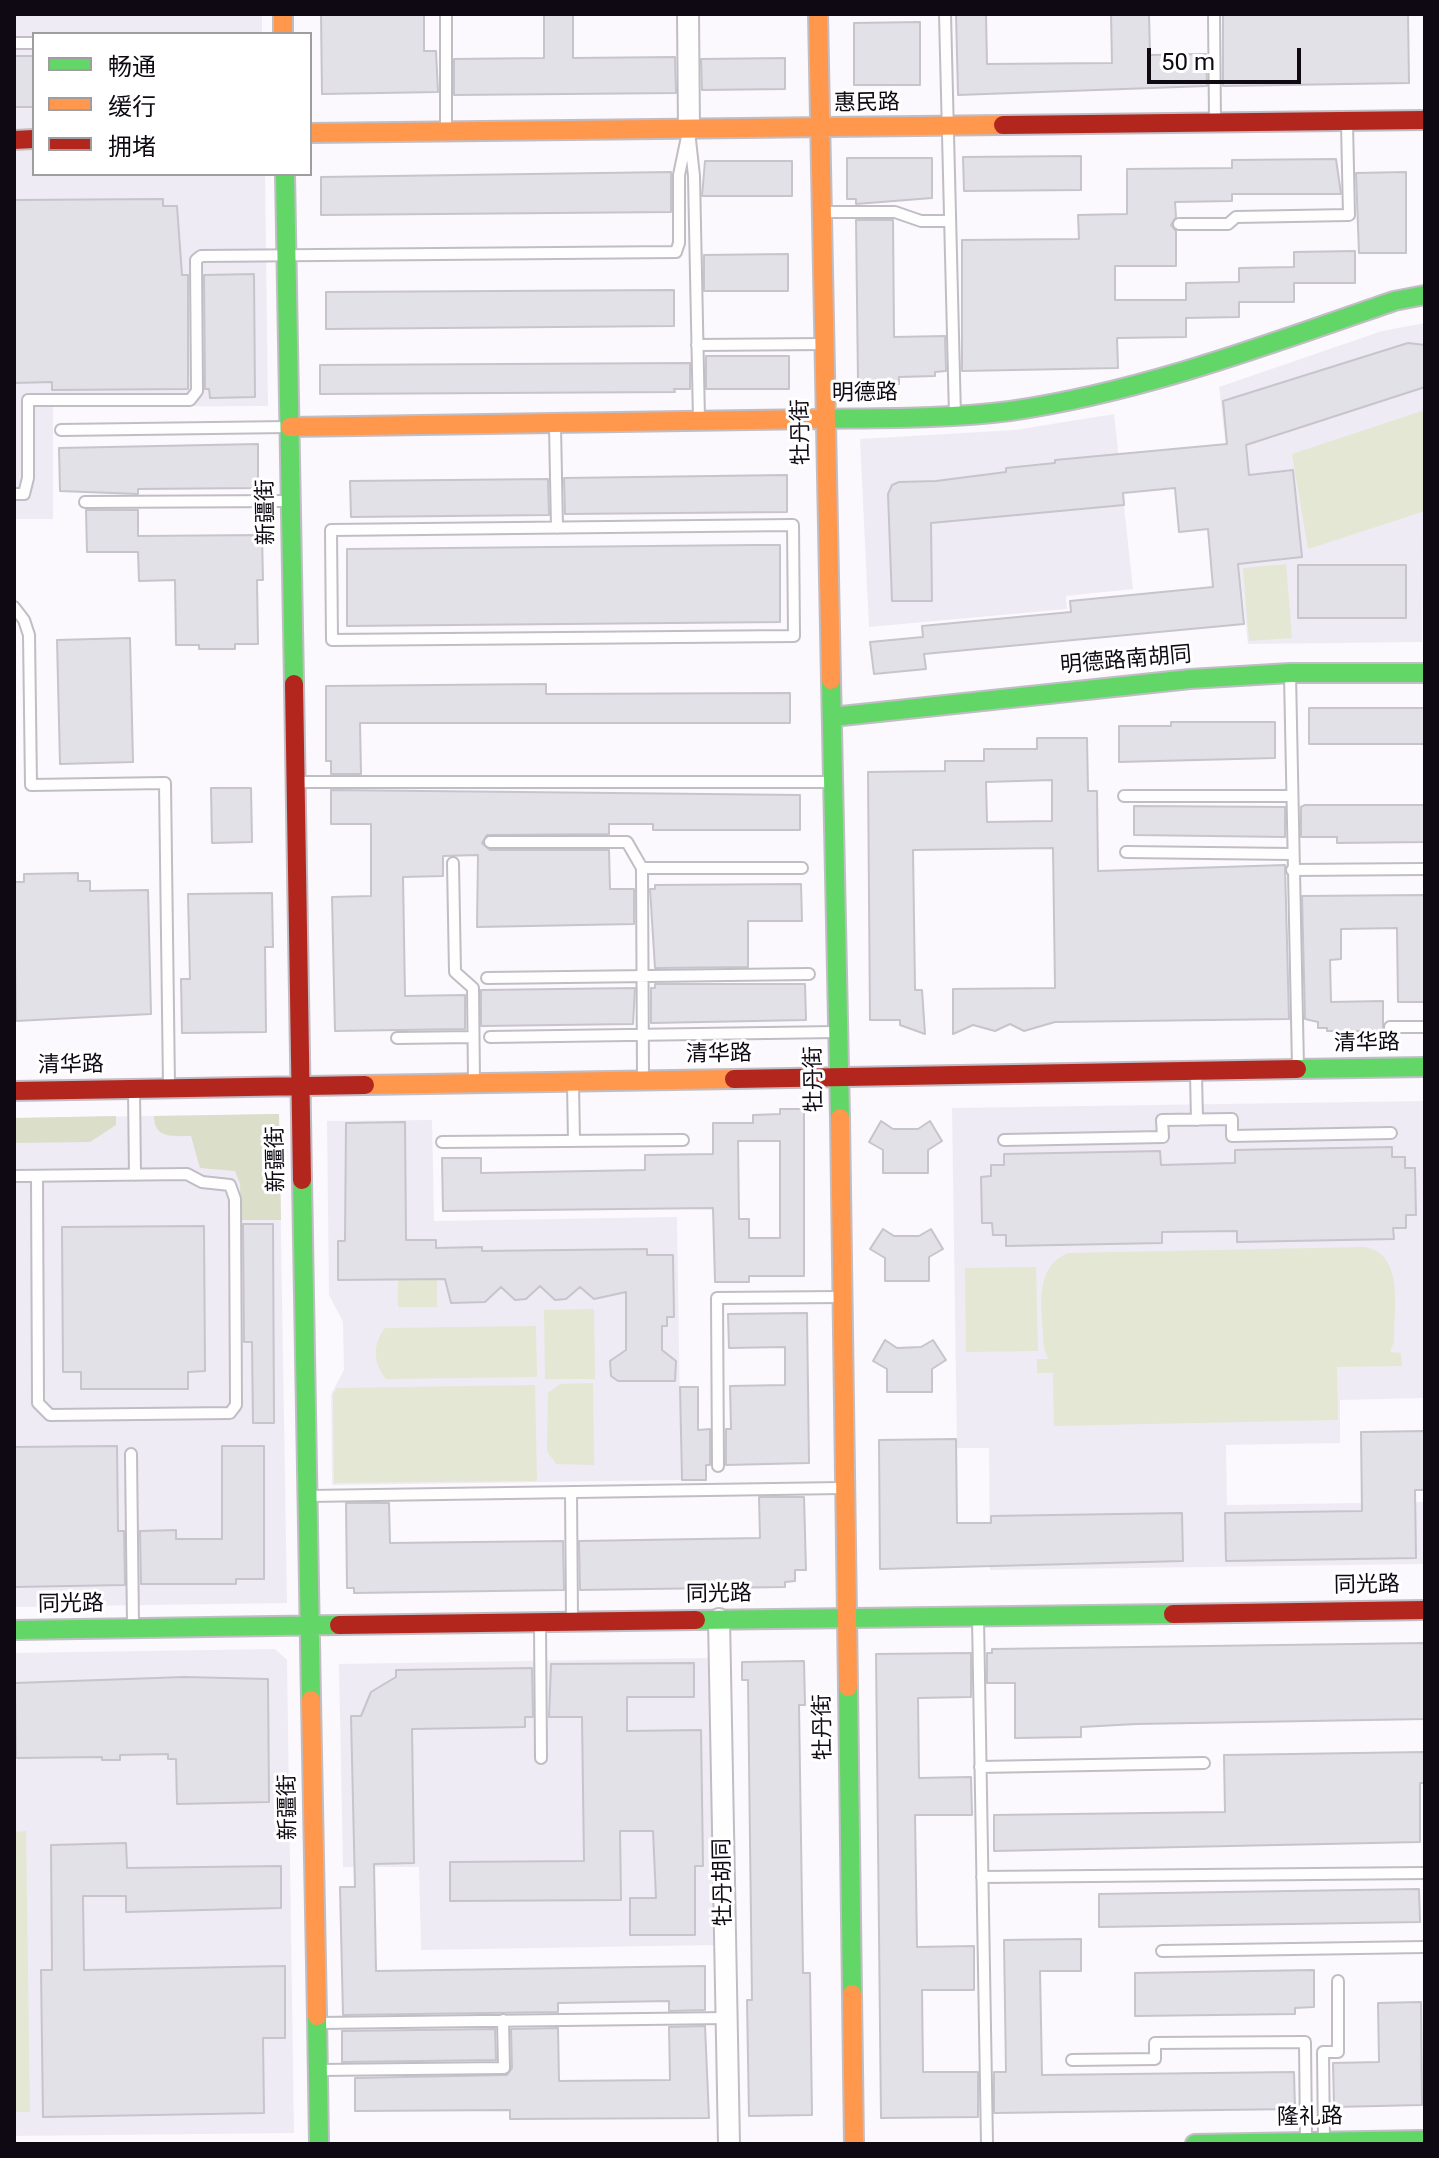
<!DOCTYPE html>
<html>
<head>
<meta charset="utf-8">
<style>
	body { margin:0 }
	#map { position:relative; width:1439px; height:2158px; overflow:hidden; background:#fbf9fd; font-family:Roboto,"Noto Sans SC",sans-serif }
	canvas { display:block }
	.frame { position:absolute; inset:0; border:16px solid #0e0912; pointer-events:none }
	.legend { position:absolute; left:32px; top:32px; width:280px; height:144px; box-sizing:border-box; background:#fff; border:2px solid #9f9da0; margin:0; padding:10px 14px; list-style:none; font-size:24px; color:#0e0912 }
	.legend li { display:flex; align-items:center; gap:16px; height:40px }
	.legend b { width:40px; border:2px solid #9f9da0 }
	.scale { position:absolute; left:1147px; top:48px; width:154px; height:36px; box-sizing:border-box; border:4px solid #0e0912; border-top:0; padding-left:10px; font-size:24px; line-height:28px; white-space:nowrap; color:#0e0912; -webkit-text-stroke:6px #fff; paint-order:stroke }
</style>
</head>
<body>
<div id="map">
<canvas width="1439" height="2158"></canvas>
<div class="frame"></div>
<ul class="legend">
<li><b style="height:10px;background:#63d668"></b>畅通</li>
<li><b style="height:10px;background:#ff974d"></b>缓行</li>
<li><b style="height:10px;background:#b3261e"></b>拥堵</li>
</ul>
<div class="scale">50 m</div>
</div>
<script>
const g = document.querySelector('canvas').getContext('2d');
g.lineJoin = 'round';
function fillPath(path, color) { g.fillStyle = color; g.fill(path, 'evenodd'); }
function stroke(path, color, width, dash) { g.strokeStyle = color; g.lineWidth = width; g.lineCap = dash ? 'butt' : 'round'; g.setLineDash(dash || []); g.stroke(path); }
function label(font, color, halo, rows, align = 'center') {
  g.font = font + ' Roboto,"Noto Sans SC",sans-serif'; g.lineWidth = 6; g.setLineDash([]); g.textBaseline = 'middle'; g.strokeStyle = halo; g.fillStyle = color; for (const [text, x, y, turn = 0] of rows) {
    g.save(); g.translate(x, y); g.rotate((+turn || 0) * Math.PI / 180); g.textAlign = isNaN(turn) ? turn : align; if (halo) g.strokeText(text, 0, 0); g.fillText(text, 0, 0); g.restore();
  }
}
const built = new Path2D(`
	M14,14H262V34H34V174H265L268,406L53,407V519H14Z
	M1425,323L1422,642L1248,644L1219,387L1382,331Z
	M1114,414L1133,589L1066,596L1067,609L869,627L860,439L1015,430Z
	M1424,1101L1425,1398L1340,1400V1443L1226,1445L1227,1505L1425,1502V1564L990,1570L989,1448H957L952,1108Z
	M279,1114L287,1603L14,1607V1118Z
	M432,1120L434,1221L677,1217L681,1480L332,1485L331,1394L344,1370L343,1322L329,1295L327,1121Z
	M275,1649L287,1660L294,2133L14,2136V1653Z
	M710,1658L715,1945L421,1950L419,1867H343L339,1664Z`);
const green = new Path2D(`
	M1425,410V511L1308,549L1292,454Z
	M1286,564L1292,638L1249,641L1243,568Z
	M1364,1247C1405,1253 1394,1311 1394,1342L1390,1352L1401,1353L1402,1366L1337,1367L1338,1420L1054,1426L1053,1373H1037V1359H1048L1044,1348C1043,1315 1031,1268 1068,1253Z
	M1036,1267L1038,1351L966,1352L965,1268Z
	M398,1279H437V1307H398Z
	M594,1309L595,1379H545L544,1310Z
	M536,1326L537,1377L386,1379C373,1363 372,1345 385,1328Z
	M593,1383L594,1465L556,1464L547,1451L548,1393L560,1384Z
	M535,1385L537,1481L334,1483L333,1394L337,1388Z
	M26,1831L30,2112H14V1832Z`);
const forest = new Path2D(`
	M279,1114L281,1220H241L240,1184L235,1171L200,1168L191,1136C173,1136 154,1139 154,1116Z
	M116,1116V1125L90,1142L14,1143V1118Z`);
const building = new Path2D(`
	M321,14H424V51H436L438,92L322,94Z
	M544,14H573V58L675,57L676,93L454,95V59L544,58Z
	M956,14H986L987,64L1112,63L1111,14H1149L1150,55L1206,54L1207,86L958,95Z
	M1223,14H1408L1409,83L1223,86Z
	M920,22V85H854V23Z
	M14,56H34V107H14Z
	M785,58V89L702,90L701,59Z
	M1081,156V190L964,191L963,157Z
	M847,158H932V198L856,204V199H847Z
	M1336,159L1341,194H1232V201L1175,202L1176,217L1171,225L1176,231V266H1115V300H1186V283L1239,282V268L1294,267V252L1355,251V283H1294V302H1239V317L1186,318V337L1117,338L1118,368L962,371V240L1079,239L1078,215L1127,214V169L1232,168V160Z
	M705,161H792V196H702Z
	M671,172V212L321,215V177Z
	M1406,172V253H1359L1356,173Z
	M163,199V206H177L182,275H188V389L52,390V382L14,383V200Z
	M856,220H893L894,337L945,336L946,371L935,372V376L899,377V384L858,381Z
	M788,254V291H704V255Z
	M254,274L255,397L210,398L209,389H205L204,275Z
	M674,290V326L326,329V292Z
	M1408,343L1425,345V387L1246,445L1249,475L1293,470L1302,557L1238,564L1244,624L924,654L926,669L874,674L870,642L923,637L922,626L1071,612L1070,601L1213,587L1208,529L1179,532L1175,488L1123,493L1124,505L931,523L932,601H892L888,494L892,485L899,482L936,481L1006,472V468L1055,463V460L1227,444L1223,401Z
	M706,356H789V389H706Z
	M690,363V389H674L675,392L320,394V365Z
	M258,444V488L138,489V494L60,491L59,448Z
	M787,475V512L565,514L564,478Z
	M548,479L549,515L351,517L350,481Z
	M86,510H138V536L262,535L263,580H257L258,644H235V649H199V645H176L175,580L139,581L138,552H87Z
	M754,545H780V622L347,626V549Z
	M1298,565H1406V618H1298Z
	M130,638L133,762L60,764L57,640Z
	M546,684V694L790,693V723H360L361,774H331V761H326V686Z
	M1309,708H1425V744H1309Z
	M1171,722H1275V758L1119,762V726H1171Z
	M1037,738H1087L1088,791H1097L1098,871L1285,865L1289,1019L1055,1022L1024,1031L1010,1024L995,1031L973,1025L953,1034V989L1055,988L1053,848L913,850L915,990H922L925,1034L900,1025V1020H870L868,772L945,771V761H984V749H1037ZM1052,780V821L987,822L986,782Z
	M211,788H251L252,842L212,843Z
	M331,790L800,795V830H653V824H609V834L487,835L482,843L490,850H609L610,889H634V924L477,927L478,855L443,856V876L403,877L405,996L465,995V1029L335,1031L332,897L371,896V824H331Z
	M1305,805H1425V842L1337,843V837H1301V807Z
	M1134,806L1285,807V837L1134,835Z
	M78,873V881H90V891L148,890L151,1014L16,1021L14,882H24V874Z
	M801,884L802,921H748V967L655,968L650,889H655V885Z
	M272,893L273,947H265L266,1032L182,1033L181,979H190L188,894Z
	M1425,895V1002H1398L1397,928L1341,929V959L1330,960L1331,1002L1383,1001V1031H1327V1028H1318V1022L1305,1019L1302,896Z
	M655,984H805L806,1020L651,1023V988H655Z
	M635,988L633,1024L481,1026V990Z
	M780,1109H804V1276H749V1282H715L713,1208L443,1211L442,1158H481V1173L645,1170V1155L713,1154V1123H753V1115L780,1114ZM738,1141H780V1238H749V1219H739Z
	M881,1121L893,1129H918L930,1121L942,1141L928,1150V1173H883V1150L869,1142Z
	M405,1122L406,1240H436V1248L482,1247V1251L647,1249V1255H673L674,1317H667V1326H662V1350L676,1361L675,1381H618L611,1376L610,1361L626,1350V1292L594,1299L580,1287L566,1299L555,1300L540,1286L526,1299L515,1300L501,1287L485,1302L451,1303L445,1279L338,1280V1241H345L346,1123Z
	M1392,1147V1157H1405V1168H1415L1416,1215H1406V1228H1393L1394,1239L1237,1242V1231L1162,1232V1243L1006,1246V1235H993L992,1223H982L981,1177L991,1176V1165H1004V1154L1160,1151L1161,1165L1235,1163V1150Z
	M243,1224H273L274,1423H253L252,1342H244Z
	M204,1226L205,1371L188,1372V1389H81V1372H63L62,1227Z
	M883,1229L894,1236H919L931,1229L943,1249L929,1257V1281H885V1258L870,1249Z
	M807,1313L809,1463L726,1465V1429H731L730,1386L785,1385V1347L729,1348L728,1314Z
	M885,1340L897,1348L921,1347L933,1340L946,1360L932,1369V1392H887V1369L873,1361Z
	M680,1387H698V1430L710,1429V1465H706V1480H682Z
	M1425,1431V1490H1415L1416,1558L1226,1561L1225,1513L1362,1511L1361,1432Z
	M956,1439L957,1523H991V1516L1182,1513L1183,1561L880,1569L879,1440Z
	M117,1446L118,1531H124L125,1585L14,1587V1447Z
	M222,1446H264V1579H236V1584H141L140,1531L176,1530V1539H222Z
	M759,1497H804L806,1570H795V1581L785,1582V1587L580,1590L579,1541L760,1538Z
	M346,1503H389L390,1543L563,1541L564,1590L354,1593V1588H347Z
	M1425,1643V1719L1136,1724L1081,1727V1737L1015,1738V1683H987V1653H992V1649Z
	M971,1653V1697L918,1698L919,1778L971,1777L972,1815H915L917,1947L974,1946V1990H922L923,2072H978V2117L881,2118L876,1654Z
	M804,1661L805,1705H799L803,1973H810L812,2115L749,2116L747,2000H752L748,1680H742V1662Z
	M694,1663V1697H627V1731L701,1730L703,1866H695V1935H630V1898H656L653,1831H620L621,1900L450,1901V1862L584,1861L582,1717H549L551,1664Z
	M532,1668L533,1717H525V1727L412,1729L414,1863L374,1864L376,1971L705,1966V2010L669,2011V2001L558,2003V2012L343,2015L340,1887H355L351,1716H361L371,1692L396,1677V1670Z
	M184,1677L268,1679L269,1802L177,1804L176,1759H168V1754L120,1755V1760H102V1757L16,1758L15,1683Z
	M1425,1752V1783H1420V1842L994,1851V1815L1225,1812L1224,1755Z
	M126,1843L127,1868L281,1866V1908L126,1912V1896H83L84,1970L285,1966V2038H263L264,2113L43,2117L41,1970H52L51,1845Z
	M1419,1889L1420,1922L1099,1927V1894Z
	M1081,1939V1971H1040L1042,2075L1294,2072L1295,2109L994,2113V2072H1006L1004,1940Z
	M1314,1970V2007L1295,2008V2014L1135,2016V1973Z
	M1421,2002L1422,2105L1334,2107L1333,2063L1379,2062L1378,2003Z
	M705,2026L709,2118L510,2119V2110L355,2111V2078L507,2075L512,2068L511,2029L558,2028L559,2081L670,2080L669,2027Z
	M495,2029L496,2060L342,2062V2031Z`);
const lane = new Path2D(`
	M446,14V128
	M945,14L955,416
	M1214,14L1215,120
	M14,43H34
	M690,140L694,176L699,420
	M824,212H895L921,221H950
	M1179,224H1228L1236,217L1349,215L1347,124
	M697,345L823,344
	M555,426L557,528
	M61,430L288,427
	M14,494H24L28,478V400H190L197,391L196,260L201,256L676,252L679,243V175L688,132
	M85,502L289,501
	M793,525L794,636L332,640L331,530Z
	M14,607L24,620L29,635L31,785L165,783L169,1086
	M1290,675L1298,1067
	M298,782H830
	M1124,796H1291
	M490,842H627L642,868L643,1078
	M1126,852L1291,854
	M453,863L455,972L473,988L474,1081
	M642,868H802
	M1292,870L1425,869
	M487,978L809,974
	M1390,1027H1425
	M490,1037L836,1032
	M397,1038L473,1037
	M1196,1074L1197,1120
	M573,1084L574,1141
	M134,1091L135,1175
	M1004,1140L1163,1137L1162,1120L1232,1119V1136L1391,1133
	M442,1142L683,1140
	M14,1176L187,1174L202,1182L230,1185L235,1199L236,1405L230,1413L50,1415L38,1403L37,1176
	M131,1454L133,1626
	M718,1466L717,1298L840,1297
	M571,1492L572,1620
	M309,1496L841,1488
	M978,1618L987,2144
	M540,1624L541,1758
	M980,1767L1204,1763
	M982,1877L1425,1873
	M1162,1951L1425,1947
	M319,2023L726,2018
	M1072,2060L1155,2059V2043L1305,2042L1306,2139
	M320,2070L504,2068L503,2020
	M1324,2140L1323,2052H1338V1981`);
const street = new Path2D(`
	M688,14L689,130
	M719,1619L729,2144`);
const fast = new Path2D(`
	M285,174L294,684
	M816,419C881,418 946,419 1010,411C1142,392 1269,344 1394,301L1425,295
	M831,680L840,1118
	M832,717L1190,679L1290,673H1425
	M1297,1069L1425,1067
	M302,1180L311,1700
	M696,1620L1173,1614
	M14,1630L339,1625
	M848,1687L852,1994
	M317,2016L319,2144
	M1195,2144L1425,2140`);
const slow = new Path2D(`
	M283,14V34
	M818,14L831,680
	M310,133L1003,125
	M290,427L816,419
	M365,1085L734,1079
	M840,1118L848,1687
	M311,1700L317,2016
	M852,1994L854,2144`);
const jam = new Path2D(`
	M1003,125L1425,120
	M14,140L34,139
	M294,684L302,1180
	M734,1079L1297,1069
	M14,1091L365,1085
	M1173,1614L1425,1610
	M339,1625L696,1620`);
const streetNames = [
	["惠民路",867,104,-1],
	["明德路",865,394,-1],
	["牡丹街",802,432,-91],
	["新疆街",267,512,-91],
	["明德路南胡同",1126,661,-5],
	["清华路",1367,1044,-1],
	["清华路",719,1055,-1],
	["清华路",71,1066,-1],
	["牡丹街",815,1079,-91],
	["新疆街",277,1159,-91],
	["同光路",1367,1586,-1],
	["同光路",719,1595,-1],
	["同光路",71,1605,-1],
	["牡丹街",824,1727,-91],
	["新疆街",289,1807,-91],
	["牡丹胡同",724,1882,-91],
	["隆礼路",1310,2118,-1]
];
fillPath(built, '#efebf4');
fillPath(green, '#e4e7d3');
fillPath(forest, '#dbdec9');
fillPath(building, '#e3e1e8');
stroke(building, '#c7c4cc', 2);
stroke(lane, '#c1bdc4', 14);
stroke(street, '#c1bdc4', 24);
stroke(fast, '#c1bdc4', 22);
stroke(slow, '#c1bdc4', 22);
stroke(jam, '#c1bdc4', 22);
stroke(lane, '#fefeff', 10);
stroke(street, '#fefeff', 20);
stroke(fast, '#63d668', 18);
stroke(slow, '#ff974d', 18);
stroke(jam, '#b3261e', 18);
label('22px', '#0e0912', '#fff', streetNames);
</script>
</body>
</html>
